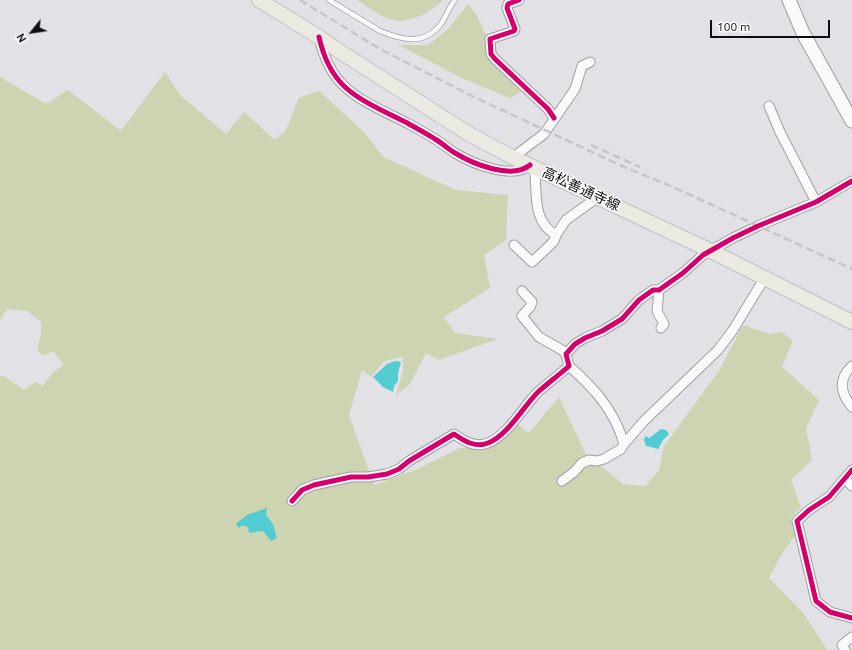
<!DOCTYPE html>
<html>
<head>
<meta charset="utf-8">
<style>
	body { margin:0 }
	#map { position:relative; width:852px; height:650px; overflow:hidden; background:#e1e1e6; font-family:Ubuntu,sans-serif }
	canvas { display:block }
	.north { position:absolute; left:12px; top:12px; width:40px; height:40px; -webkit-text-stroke:3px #fff; paint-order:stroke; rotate:240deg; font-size:11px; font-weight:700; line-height:16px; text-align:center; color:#0d0e10 }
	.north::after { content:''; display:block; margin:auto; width:14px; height:18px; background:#0d0e10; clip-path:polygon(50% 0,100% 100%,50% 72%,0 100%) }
	.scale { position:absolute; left:710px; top:20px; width:120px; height:18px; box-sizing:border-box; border:2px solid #0d0e10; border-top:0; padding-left:5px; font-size:12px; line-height:14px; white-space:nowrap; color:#0d0e10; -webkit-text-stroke:3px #fff; paint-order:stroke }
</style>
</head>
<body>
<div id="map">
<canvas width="852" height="650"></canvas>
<div class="north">N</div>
<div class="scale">100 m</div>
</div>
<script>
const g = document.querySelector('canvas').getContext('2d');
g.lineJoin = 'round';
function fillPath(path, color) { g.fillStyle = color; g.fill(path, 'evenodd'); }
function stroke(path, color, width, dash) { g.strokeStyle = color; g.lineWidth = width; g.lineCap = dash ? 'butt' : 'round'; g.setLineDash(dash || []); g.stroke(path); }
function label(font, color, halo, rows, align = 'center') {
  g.font = font + ' Ubuntu,"Noto Sans JP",sans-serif'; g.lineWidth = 3; g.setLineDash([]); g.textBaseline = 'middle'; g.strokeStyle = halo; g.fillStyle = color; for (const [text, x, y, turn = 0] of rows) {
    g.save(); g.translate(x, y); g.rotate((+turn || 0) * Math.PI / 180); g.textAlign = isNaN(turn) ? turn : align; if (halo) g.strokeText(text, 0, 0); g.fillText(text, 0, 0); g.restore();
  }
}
const green = new Path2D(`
	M357,0H443C430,12 411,24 392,20C384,19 365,5 357,0Z
	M468,4L476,14L486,35L491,58L521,92L510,98L464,79L398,45H428L448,29Z
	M165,72L179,94L226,134L244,112L274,139L285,132L299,98L319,91L364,132L383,157L456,190L508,195L506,240L484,255L490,288L444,317L455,333L498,339L438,360L426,353L410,384L396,395L403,371V357L384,361L371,377L362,370L349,415L374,485L415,470L460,448L484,447L517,424L529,433L559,397L585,453L623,484L646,486L659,470L664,446L719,371L743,325L769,334L782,332L793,341L782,367L819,400L806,428L812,460L791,480L801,507L791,518L796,534L781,555L769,578L803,613L827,650H0V376H4L24,390L35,382L43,386L53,372L64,365L53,351L44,356L37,350L41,334V322L27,311L7,309L0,320V77L46,104L68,90L121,131Z`);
const water = new Path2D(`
	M395,361L401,362L398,373V381L394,386L393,392L383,387L373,377L387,364Z
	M661,429L666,430L669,434L663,440L658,449L646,446L644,440L645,436L649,438Z
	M267,508L266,515L273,524L277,538L271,541L263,531L249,533L248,527L242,525L239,528L236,524L247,515Z`);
const lane = new Path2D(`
	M329,0L380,31C402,40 424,46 441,24C446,17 449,7 455,0`);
const street = new Path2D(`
	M519,0L508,4L507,8L515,29L514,31L490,39L491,54L495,59L548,109L554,118
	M319,37C323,55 331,74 345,87C361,102 390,114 409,124C418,129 427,134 435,139C442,143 448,149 455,153C473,164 512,180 530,165
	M769,106L780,132L816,202
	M514,158L520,152L544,134L575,89L582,66L590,62
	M537,169L535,174C537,197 533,222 556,235
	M514,245L532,262L546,249L554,241L556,235L566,220L598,197
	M659,290L657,311L664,324L661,328
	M522,291L532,302L530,307L522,316L539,337L562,350L566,354
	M569,366C594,388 615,411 624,444
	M852,366C838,379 840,393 852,407
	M852,470L829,497L809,510L797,521L816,601L830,612L852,618
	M845,478L852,486
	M562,481L574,472L582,463L589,460L597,461L604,459L621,449L624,444L644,421L718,350L733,330L764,279
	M292,501L302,490L314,485L351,477H368L387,474L399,469L409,461L454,434C464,441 475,448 488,443C508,435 523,407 538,392C548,383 559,375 569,366L566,354L575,344L585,338L602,331L622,319L639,300L653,290H659L683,273L703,255L733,238L758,226L816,202L852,181
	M845,650L842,645L852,637`);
const secondary = new Path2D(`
	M789,0L803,33L852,121`);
const primary = new Path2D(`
	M259,0L319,37L339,51L469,134L514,158L711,251L852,322`);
const rail = new Path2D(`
	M300,0L380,49L472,96L622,166L673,187L852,269
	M591,145L640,167`);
const cycleway = new Path2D(`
	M519,0L508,4L507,8L515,29L514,31L490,39L491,54L495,59L548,109L554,118
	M319,37C323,55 331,74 345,87C361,102 390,114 409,124C418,129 427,134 435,139C442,143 448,149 455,153C473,164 512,180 530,165
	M852,470L829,497L809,510L797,521L816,601L830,612L852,618
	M292,501L302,490L314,485L351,477H368L387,474L399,469L409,461L454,434C464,441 475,448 488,443C508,435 523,407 538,392C548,383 559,375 569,366L566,354L575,344L585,338L602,331L622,319L639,300L653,290H659L683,273L703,255L733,238L758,226L816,202L852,181`);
const streetNames = [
	["高松善通寺線",581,189,25]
];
fillPath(green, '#ccd4b1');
fillPath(water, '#52cbd2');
stroke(lane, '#9fa0a3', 6);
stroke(street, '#9fa0a3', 11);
stroke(secondary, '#9fa0a3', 15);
stroke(primary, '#c0c0c2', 16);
stroke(lane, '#fafafb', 4.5);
stroke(street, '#fafafb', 9);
stroke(secondary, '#fafafb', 13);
stroke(primary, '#ebeae2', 14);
stroke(rail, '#c6c6c7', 2.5, [8, 4]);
stroke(cycleway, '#d6006c', 5);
label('14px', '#0d0e10', '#fff', streetNames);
</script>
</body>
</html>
